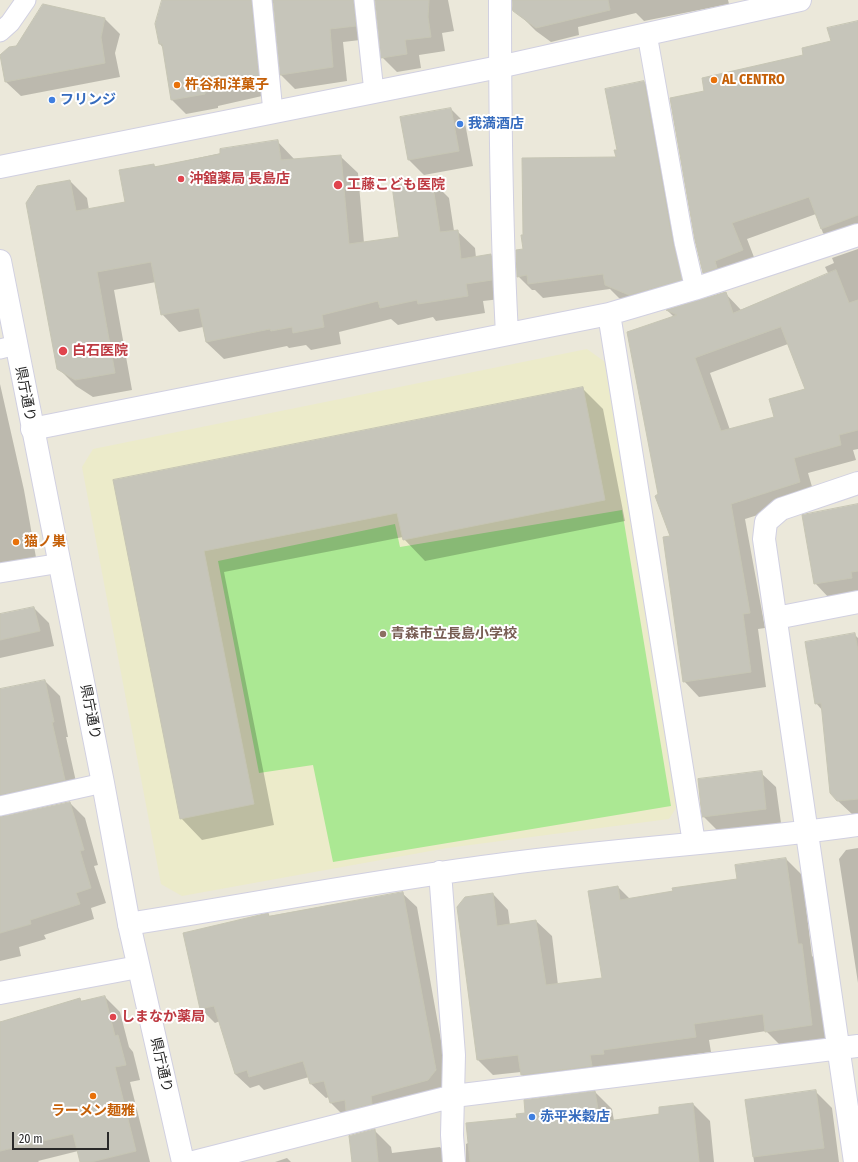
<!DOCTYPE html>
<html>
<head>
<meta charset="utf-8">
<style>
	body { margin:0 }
	#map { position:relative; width:858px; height:1162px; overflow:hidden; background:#ebe8da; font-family:"Fira Sans Condensed",sans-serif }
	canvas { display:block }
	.scale { position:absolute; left:12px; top:1132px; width:97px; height:18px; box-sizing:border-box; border:2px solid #292929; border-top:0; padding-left:5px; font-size:12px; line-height:14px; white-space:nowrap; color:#292929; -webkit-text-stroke:3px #fff; paint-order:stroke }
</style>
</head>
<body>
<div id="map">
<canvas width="858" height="1162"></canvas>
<div class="scale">20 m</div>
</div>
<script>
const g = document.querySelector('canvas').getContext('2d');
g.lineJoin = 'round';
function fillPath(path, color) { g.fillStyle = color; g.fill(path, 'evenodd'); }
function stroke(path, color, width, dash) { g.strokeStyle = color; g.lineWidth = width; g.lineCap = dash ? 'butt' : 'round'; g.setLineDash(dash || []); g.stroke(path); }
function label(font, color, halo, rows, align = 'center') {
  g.font = font + ' "Fira Sans Condensed","Noto Sans JP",sans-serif'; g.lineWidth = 4; g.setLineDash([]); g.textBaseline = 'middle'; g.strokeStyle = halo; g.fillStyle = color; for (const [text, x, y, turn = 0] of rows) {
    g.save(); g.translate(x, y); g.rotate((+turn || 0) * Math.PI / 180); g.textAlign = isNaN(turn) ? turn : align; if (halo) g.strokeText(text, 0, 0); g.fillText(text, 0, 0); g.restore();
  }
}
const education = new Path2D(`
	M587,349L605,362L680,802L669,819L447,848L182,896L161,884L82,467L93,449Z`);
const pitch = new Path2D(`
	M622,510L671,806L333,862L313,765L259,773L218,561L395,524L400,547Z`);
const shadow = new Path2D(`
	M163,0H365L369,39L343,42L347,81L295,89L281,75L274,3L269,5L265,93L262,96L218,106V108L186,114L172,100L163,48L160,44Z
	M376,0H448L454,31L442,33L445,51L419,55L421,68L397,72L382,57Z
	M523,0H728L729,4L644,21L636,13L578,27L579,35L551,42L536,31L522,17Z
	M43,5L105,19L120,34L115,53L120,77L21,96L6,82L17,47Z
	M858,24V243L838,248L823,233L816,214L747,239L757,265L719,288L703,273L706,91L805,55L832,42Z
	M644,82L658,96L695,294L644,309L620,299L610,289L543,298L535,290H532L518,276L524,250L617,158L618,150Z
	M451,109L465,123L473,166L424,175L409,160L402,118Z
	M277,141L295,160L340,156L358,173L364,243L401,238L432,181L449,198L454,231H457L475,248L476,258L491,255L508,273L509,298L483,301L485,313L436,321L433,317L398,325L391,319L339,332L341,344L311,350L306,345L289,348L287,346L224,359L206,342L203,327L179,332L162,314L156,282L114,290L132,390L93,397L76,386L58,368L70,181L87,198L89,210L126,203L154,165L156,167Z
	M858,249V449L853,450L856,460L808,473L815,497L745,519L765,628L758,629L766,687L699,697L684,681L671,537L659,495L674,317L668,311L725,293L741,310L829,275L825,267L834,263L832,258ZM788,344L806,389L775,418L730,430L710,373Z
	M0,384L24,490L37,563L0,576Z
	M582,388L603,409L625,521L425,561L404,539L403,537L224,572L274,825L202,840L181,818L115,481Z
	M858,506V594L830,599L815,583Z
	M34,608L49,623L54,646L0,658V615Z
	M855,635L858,638V815H853L838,801L822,710L816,703Z
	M45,681L60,696L68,737H66L79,795L7,813L6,817L70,803L85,818L98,865L94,866L106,903L91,908L94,919L44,935L46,939L19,947L21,956L0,961V690Z
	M761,773L776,787L781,823L718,831L703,816Z
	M858,848V983L839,859L846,850Z
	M786,859L802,875L812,956L817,960L827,1040L782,1047L766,1031L709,1040L711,1052L618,1065L537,1090L522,1075L521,1072L493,1075L478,1060L493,894L508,910L510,925L536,921L552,936L558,985L603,979L618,887L630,899L738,880Z
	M402,893L417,907L449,1085L442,1094L345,1117L331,1103L329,1097L326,1098L311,1084L309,1077L264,1090L259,1085L250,1088L235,1074L220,1021L215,1023L200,1008L268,914L270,917Z
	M105,997L120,1012L129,1047L133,1052L140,1080L130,1082L150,1162H81L78,1151L38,1161L39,1162H0V1021L2,1023L80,1000L82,1002Z
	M815,1091L832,1108L839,1162H754L746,1100Z
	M595,1092L612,1109L614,1121L660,1114L693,1104L710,1121L714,1162H466V1144L527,1113Z
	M374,1130L391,1147L392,1153L440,1147L454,1162H351L353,1161Z
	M287,1158L291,1162H275Z`);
const building = new Path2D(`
	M162,0H251L259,78L251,80L248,83L205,92V94L171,100L162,44H159L155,24Z
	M273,0H353L356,26L330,29L333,67L280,75Z
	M375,0H429L428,17L431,37L405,40L407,54L381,58Z
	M512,0H608L610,10L536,28L513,11Z
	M43,4L105,18L101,37L105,63L5,82L0,55L9,47L16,46Z
	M858,21V215L821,229L809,197L732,223L743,250L715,261L717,268L703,273L695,240L670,98L704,91L702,78L803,55L802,48L831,41L827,28Z
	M644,81L673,244L682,280L629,295L605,285L603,274L528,284L527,275L517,277L516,250L523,249L521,235H523L522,158L616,157L614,150H617L605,89Z
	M451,108L459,151L408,160L400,117Z
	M278,140L281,160L341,155L349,244L399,237L392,186L432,180L440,232L458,230L461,259L491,254L492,280L466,284L468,296L418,304L417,300L380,308L378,301L322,315L324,327L293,333L292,327L271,331L270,329L206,342L199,308L161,315L151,262L97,272L115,373L75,380L57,369L26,203L37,186L70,180L76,211L125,202L119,170L154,164V167L220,154V149Z
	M836,270L849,303L858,300V430L839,435L841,445L794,458L800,482L731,504L750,613L743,614L751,672L683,682L663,537L670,536L655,496L658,494L627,332L677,315L666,310L726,292L733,313ZM781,327L805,389L769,399L774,417L721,431L695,358Z
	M583,387L605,500L403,540L397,513L204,551L254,804L180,819L113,480Z
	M858,504V571L851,572L852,578L814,584L802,515Z
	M34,607L40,631L0,640V614Z
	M855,633L858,651V799L837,801L830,793L821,703L815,704L805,642Z
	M45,680L54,722H52L65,780L0,795V689Z
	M762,771L766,809L702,817L698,779Z
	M70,802L84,850L80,851L91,888L76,893L80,904L30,920L31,924L0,933V817Z
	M786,858L798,944H802L812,1025L765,1032L763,1014L694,1024L696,1037L603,1050L604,1054L590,1055L592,1066L521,1075L518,1055L477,1060L457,907L465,897L493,893L497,926L536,920L546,985L602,978L588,891L618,886L620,900L673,891L672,888L737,879L735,865Z
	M403,892L436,1070L428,1080L371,1096L372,1104L346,1111L345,1100L330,1103L324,1081L310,1084L303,1061L249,1077L247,1070L235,1074L214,1006L200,1009L183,933L264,914L268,913L269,916Z
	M105,996L115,1036L118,1035L126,1065L115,1067L136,1151L91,1162H80L73,1134L0,1151V1022L80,998L81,1001Z
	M816,1090L824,1148L753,1157L745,1100Z
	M595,1091L600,1122L659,1114V1107L693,1103L699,1162H470L466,1123L517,1118L516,1114L525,1113L524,1100Z
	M375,1129L378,1162H352L349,1136Z`);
const lane = new Path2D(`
	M262,0L273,112
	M364,0L374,92
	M0,32L10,23L26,0
	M647,34L684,242L695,289
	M0,349L16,345
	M0,573L61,563
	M0,806L103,783`);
const street = new Path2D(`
	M500,0C500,111 501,223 507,334
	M609,314L694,843
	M32,429L609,314L694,289L858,235
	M776,618L858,602
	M440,872L454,1055L452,1135L454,1162
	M129,924C254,904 379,880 505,864C622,848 741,842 858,825
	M0,993L138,967
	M194,1162L454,1096L858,1046
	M855,1162L764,539L766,522L781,509L858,483`);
const secondary = new Path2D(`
	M0,167L499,67L800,0
	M0,261L103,783L129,924L183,1162`);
const markers = [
	[714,80,4,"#e8710a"],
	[177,85,4,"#e8710a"],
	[52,100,4,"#3f7fe0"],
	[460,124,4,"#3f7fe0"],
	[181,179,4,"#e0444e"],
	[338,185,5,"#e0444e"],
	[63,351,5,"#e0444e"],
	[16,542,4,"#e8710a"],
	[383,634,4,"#8d6e63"],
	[113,1017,4,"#e0444e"],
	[93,1096,4,"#e8710a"],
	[532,1117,4,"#3f7fe0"]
];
const foodNames = [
	["AL CENTRO",722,80],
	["杵谷和洋菓子",185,85],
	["猫ノ巣",24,542],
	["ラーメン麺雅",93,1111,"center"]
];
const shopNames = [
	["フリンジ",60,100],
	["我満酒店",468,124],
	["赤平米穀店",540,1117]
];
const healthNames = [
	["沖舘薬局 長島店",189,179],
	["工藤こども医院",347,185],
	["白石医院",72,351],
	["しまなか薬局",121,1017]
];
const streetNames = [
	["県庁通り",25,394,79],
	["県庁通り",90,712,79],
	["県庁通り",161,1065,77]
];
const educationNames = [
	["青森市立長島小学校",391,634]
];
fillPath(education, '#ecebca');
fillPath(pitch, '#abe893');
fillPath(shadow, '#0003');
fillPath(building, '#c6c5ba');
stroke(building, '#c6c5b4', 1);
stroke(lane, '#d1d0e1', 21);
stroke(street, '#d1d0e1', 24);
stroke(secondary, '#d1d0e1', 24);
stroke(lane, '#fff', 19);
stroke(street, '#fff', 22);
stroke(secondary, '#fff', 22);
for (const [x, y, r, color] of markers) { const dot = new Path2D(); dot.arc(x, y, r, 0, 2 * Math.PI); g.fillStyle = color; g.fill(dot); stroke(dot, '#fff', 1.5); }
label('bold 14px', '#c56008', '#fff', foodNames, 'left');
label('bold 14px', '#366cbe', '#fff', shopNames, 'left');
label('bold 14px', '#be3a42', '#fff', healthNames, 'left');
label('14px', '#292929', '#fff', streetNames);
label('bold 14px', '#785e54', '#fff', educationNames, 'left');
</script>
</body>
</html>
